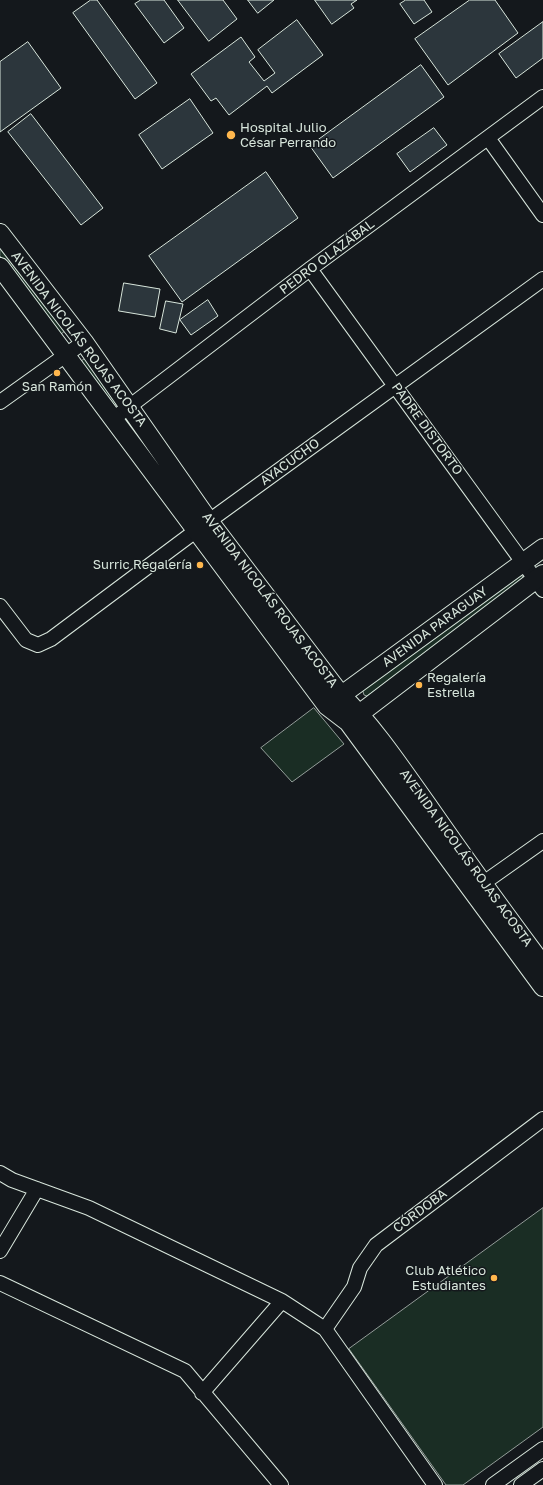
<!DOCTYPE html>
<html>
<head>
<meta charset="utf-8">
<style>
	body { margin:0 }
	canvas { display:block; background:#14181c }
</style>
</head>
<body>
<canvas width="543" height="1485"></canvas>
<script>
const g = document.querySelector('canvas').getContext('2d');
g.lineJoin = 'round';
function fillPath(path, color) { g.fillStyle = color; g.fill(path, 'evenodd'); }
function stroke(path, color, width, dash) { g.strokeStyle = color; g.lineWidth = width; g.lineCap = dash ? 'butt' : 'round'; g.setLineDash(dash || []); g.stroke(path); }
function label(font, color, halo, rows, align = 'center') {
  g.font = font + ' "Golos Text",sans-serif'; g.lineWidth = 3; g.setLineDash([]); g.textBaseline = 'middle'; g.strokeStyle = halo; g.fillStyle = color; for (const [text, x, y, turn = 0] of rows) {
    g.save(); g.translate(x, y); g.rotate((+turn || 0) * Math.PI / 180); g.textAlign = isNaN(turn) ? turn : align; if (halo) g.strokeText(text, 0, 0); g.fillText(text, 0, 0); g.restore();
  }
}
const green = new Path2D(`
	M0,242L67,329L60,335L0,256Z
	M86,358L118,403L111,408L79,363Z
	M520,573L526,582L367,696L364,695L362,688Z
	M314,708L344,744L292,782L261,748Z
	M543,1208V1427L463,1485H446L349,1349Z`);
const building = new Path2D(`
	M91,0H97L157,83L135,99L73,13Z
	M141,0H164L184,28L164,43L135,4Z
	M178,0H223L237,19L209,41Z
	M248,0H274L258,13Z
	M315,0H357L351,4L354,8L332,24Z
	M406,0H424L432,12L414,24L400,4Z
	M470,0H495L518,33L448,85L415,39Z
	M297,20L323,55L272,93L267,86L229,115L216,98L211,101L191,74L241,37L255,57L249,62L264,81L275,73L258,50Z
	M543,22V58L516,78L499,54Z
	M28,42L61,88L0,132V62Z
	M421,65L444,97L333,178L310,146Z
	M190,99L213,133L162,169L139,135Z
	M31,114L103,208L81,225L8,132Z
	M434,128L447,145L410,172L397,154Z
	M266,172L298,218L182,302L149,256Z
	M124,283L160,289L155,317L119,311Z
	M208,300L218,316L191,335L180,320Z
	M166,301L183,304L176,333L160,329Z`);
const minor = new Path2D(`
	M488,138L543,215
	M310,269L543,590
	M0,402L84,342
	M113,419L310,269L543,97
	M0,606L26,640L38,645L51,639L209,521L543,279
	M475,889L543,841
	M0,1173L12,1180L89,1208L282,1301L325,1329L435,1485
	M0,1251L37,1189
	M0,1283L185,1371L281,1485
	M325,1329L354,1287L360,1268L376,1245L543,1119
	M202,1393L282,1301
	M493,1485L543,1449
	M521,1485L543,1469`);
const major = new Path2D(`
	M0,233L84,342L209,521L341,695C376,729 403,771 431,810C467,862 505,914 543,965
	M0,267L327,706L348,722L543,987
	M332,702L543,548
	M350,721L543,574`);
const markers = [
	[231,135,5,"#ffb74d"],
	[57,373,4,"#ffb74d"],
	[200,565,4,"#ffb74d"],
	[419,685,4,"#ffb74d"],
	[494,1278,4,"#ffb74d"]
];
const poiNames = [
	["Hospital Julio",240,128],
	["César Perrando",240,143],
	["San Ramón",57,387,"center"],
	["Surric Regalería",192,565,"right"],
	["Regalería",427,678],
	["Estrella",427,693],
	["Club Atlético",486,1271,"right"],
	["Estudiantes",486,1286,"right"]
];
const streetNames = [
	["PEDRO OLAZÁBAL",327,257,-37],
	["AVENIDA NICOLÁS ROJAS ACOSTA",79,339,53],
	["PADRE DISTORTO",427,429,54],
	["AYACUCHO",290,462,-36],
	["AVENIDA NICOLÁS ROJAS ACOSTA",270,600,53],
	["AVENIDA PARAGUAY",435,627,-36],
	["AVENIDA NICOLÁS ROJAS ACOSTA",466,858,54],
	["CÓRDOBA",420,1211,-37]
];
fillPath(green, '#1a2d24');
stroke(green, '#939e99', 1);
fillPath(building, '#2c363c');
stroke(building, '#d8e6dc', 1);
stroke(minor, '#d8e6dc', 16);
stroke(major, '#d8e6dc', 20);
stroke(minor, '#14181c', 14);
stroke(major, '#14181c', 18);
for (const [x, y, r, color] of markers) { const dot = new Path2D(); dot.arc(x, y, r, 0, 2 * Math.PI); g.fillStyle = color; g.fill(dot); stroke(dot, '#14181c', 1.5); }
label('13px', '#d8e6dc', '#14181c', poiNames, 'left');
label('13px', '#d8e6dc', '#14181c', streetNames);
</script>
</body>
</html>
